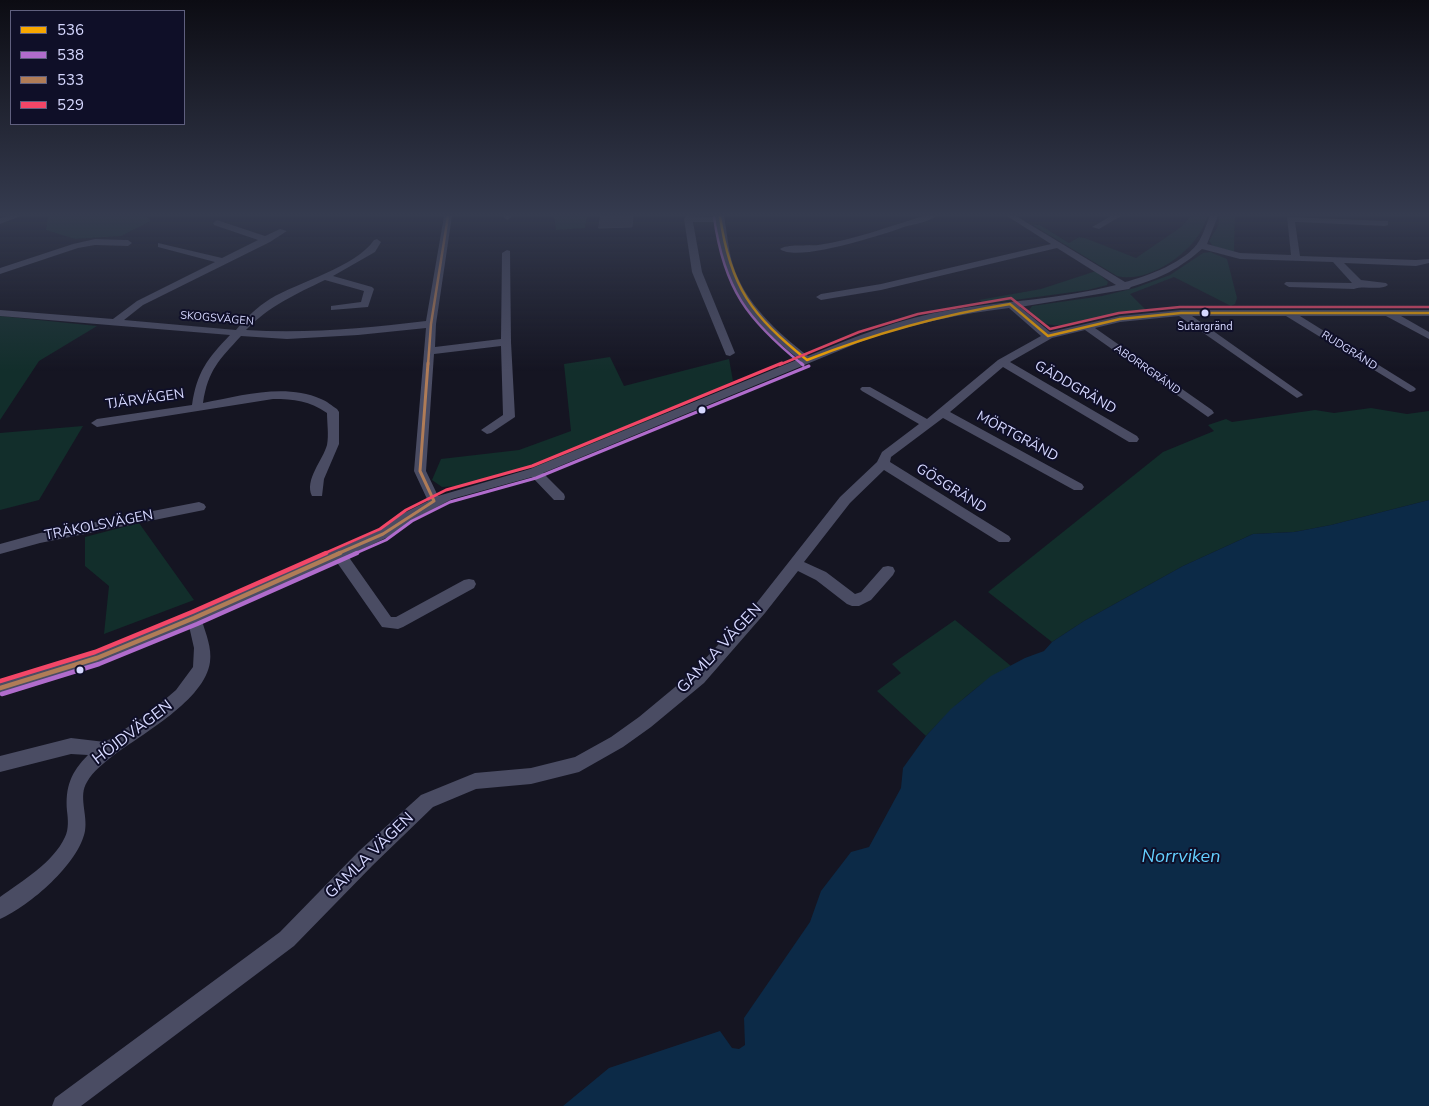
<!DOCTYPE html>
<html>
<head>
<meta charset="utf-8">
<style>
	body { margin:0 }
	#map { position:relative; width:1429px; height:1106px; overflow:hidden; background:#151522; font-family:"Nunito Sans",sans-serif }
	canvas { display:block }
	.legend { position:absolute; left:10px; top:10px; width:175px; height:115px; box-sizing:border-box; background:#0f0f28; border:1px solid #5f5f7e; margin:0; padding:6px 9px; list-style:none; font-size:15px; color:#d6d8ff }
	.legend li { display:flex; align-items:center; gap:10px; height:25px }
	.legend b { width:25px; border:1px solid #5f5f7e }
</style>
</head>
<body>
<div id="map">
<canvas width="1429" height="1106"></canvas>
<ul class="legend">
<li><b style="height:6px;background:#f7a600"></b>536</li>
<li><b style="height:6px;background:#b06ccc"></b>538</li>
<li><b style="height:6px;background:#b07c57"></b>533</li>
<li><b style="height:6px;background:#f34667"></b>529</li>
</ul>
</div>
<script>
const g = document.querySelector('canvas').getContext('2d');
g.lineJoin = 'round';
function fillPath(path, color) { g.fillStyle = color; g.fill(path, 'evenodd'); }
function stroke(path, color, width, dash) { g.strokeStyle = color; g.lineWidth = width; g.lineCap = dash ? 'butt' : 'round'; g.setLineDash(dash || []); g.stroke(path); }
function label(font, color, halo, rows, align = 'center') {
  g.font = font + ' "Nunito Sans",sans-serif'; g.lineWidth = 4; g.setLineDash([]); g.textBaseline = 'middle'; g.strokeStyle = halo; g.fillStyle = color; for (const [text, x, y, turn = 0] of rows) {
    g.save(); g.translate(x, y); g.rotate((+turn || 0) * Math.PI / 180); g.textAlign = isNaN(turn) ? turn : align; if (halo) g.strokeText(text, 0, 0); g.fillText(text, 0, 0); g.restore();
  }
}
const green = new Path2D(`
	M48,216H146L151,221L121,236L75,239L46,230Z
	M554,216H587L585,228L556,230Z
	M1191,216H1207C1201,248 1149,285 1117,276L1031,224L1040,225L1069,243L1079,237L1085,238L1136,258L1181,227Z
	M1219,216H1235L1234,252L1213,246L1209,241L1218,226Z
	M1210,252L1227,259L1237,298L1235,304L1231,306L1174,277L1130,294L1147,311C1132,313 1116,314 1101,317C1077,322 1045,336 1029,310L1032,306L1102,296L1135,288L1170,275L1203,253Z
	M1096,271L1108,282L1107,285L1088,290L985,304L979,300L1041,289Z
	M0,316L97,326L39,361L0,420Z
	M610,357L624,386L729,359L733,381L640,425L536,467L458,486L442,487L432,480L441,459L519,450L571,431L564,364Z
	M1371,408L1407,414L1429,411V500L1331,525L1294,532L1253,534L1183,566L1084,621L1052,642L988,592L1163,452L1214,431L1208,425L1226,419L1232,422L1315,410L1334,413Z
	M83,426L39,500L0,510V433Z
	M139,523L194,600L104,634L109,586L85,566V537Z
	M955,620L1011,666C977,683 951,709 926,736L877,691L901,673L892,664Z`);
const water = new Path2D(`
	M1429,500V1106H563L609,1068L720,1031L732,1048L739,1049L745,1045L744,1018L810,922L821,891L851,852L869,847L901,788L903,768L926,736L951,709L991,676L1025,658L1044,651L1052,642L1084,621L1183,566L1253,534L1294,532L1331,525Z`);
const building = new Path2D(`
	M601,216H633L632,227L599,228Z`);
const minor = new Path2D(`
	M9,216H21L0,224V218Z
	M444,216H452L436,324L435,347L501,339L502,253L507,250L510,251L511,342L515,417L491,433L487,434L481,430L503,415L501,346L434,354L426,471L438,496L530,469L799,359C749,321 723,286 716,222H693L702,272L735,353L730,356L726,355L692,272L684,219L686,216L716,217V216H724C727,231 728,249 733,265C745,303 777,332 808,356C854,337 901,318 950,310C1005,301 1061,299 1116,285L1057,248L881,290L821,300L816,297L821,294L881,284L1051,244L1007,216H1016L1125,282C1146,277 1188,261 1199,241C1204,233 1206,224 1210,216H1218L1207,244L1240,253L1291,255L1287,217L1388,221V225L1385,226L1295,222L1300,256L1416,260L1429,259V263L1416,266L1344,263L1361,280L1386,283L1388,285C1380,291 1364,285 1354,289L1289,287L1284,284L1286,282L1352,283L1333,262L1240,259L1202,249C1179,269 1161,278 1131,287L1129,289L1020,307L1050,332L1120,316L1181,310H1429V316H1401L1429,332V339L1386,316H1300L1414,387L1416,389L1414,391L1410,392L1286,316H1192L1301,393L1303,395L1297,398L1179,316L1120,322L1095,328L1212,410L1214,413L1208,417L1085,330L1052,338L1010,362L1137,436L1139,439L1137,442H1129L1003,367L950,412L1082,484L1084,487L1082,490H1074L943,418L891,457L890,462L1009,536L1011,539L1009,542H999L884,470L850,503L804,562L826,572L855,594L861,592L883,567L888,566L893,567L895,571L893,575L871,600L859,606H852L847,604L816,580L798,571L765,613L704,683L651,727L623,747L579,772L531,784L476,789L433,807L373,865L294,946L81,1106H52L55,1098L280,932L359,851L421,795L475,773L531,768L575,757L611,737L639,717L692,673L755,605L840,497L877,462L882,452L919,424L862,391L860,389L862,387H870L927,419L998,360L1041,336L1009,308C959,314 912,324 865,340L543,473L564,494L565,497L564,500H554L532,477L452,499L414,519L388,537L348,556L391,617H396L464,580L469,579L474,580L476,584L474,588L403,627L398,629L382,627L336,561L202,621C206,634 212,648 210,662C205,700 142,734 114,755C104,763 93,771 87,782C78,796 88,815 85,831C79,863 30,906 0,919V897C22,881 53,863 65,837C69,829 68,819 67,811C65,787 71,772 88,755L71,754L0,772V756L71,738L105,742L148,714L176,690L193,667L194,648L189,626L102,663L0,695V681L94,653L189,614L378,531L404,513L428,501L414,471L426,328L358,335L287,339L241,336C219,360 208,370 203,403C241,396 284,383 321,399C327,401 332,406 337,409L339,412V444L324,479L322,496H312C304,480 323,460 327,445C329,435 327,423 327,413C310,401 294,399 273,399L97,427L91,423L97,419L192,405C197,372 207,359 230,335L0,316V310L113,319L137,301L215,262L158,247V243L222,258L258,240L214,225L213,223L217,220L265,236L280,229L287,231L270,242L143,305L124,320L236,330C246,318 257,307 270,299C298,282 356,267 374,240L377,239L381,242L375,252L333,276L372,287L374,289L368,307L331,310V306L361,302L364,291L325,280C296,294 269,306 246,330C307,334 366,328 426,321Z
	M503,216H511V217L507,220Z
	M924,216H936C929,222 916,224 907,226C885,234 797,263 780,249C786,244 808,246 818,245C854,240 889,226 924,216Z
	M1111,216H1121L1099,229L1092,227Z
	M95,239L128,240L132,243L128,246L95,245L78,248L0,274V268L73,244Z
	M199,502L204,504L206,507L204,510L40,543L0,554V544L40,533Z`);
const bus1 = new Path2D(`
	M720,216C730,287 752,316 807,360
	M807,360C873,334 940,315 1010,304L1048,336L1120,319L1181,313H1429`);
const bus2Far2 = new Path2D(`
	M714,217C724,289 747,320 803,365`);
const bus2Far1 = new Path2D(`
	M801,363L803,365
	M354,554L386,540L412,521L450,502L536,478L809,366`);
const bus2 = new Path2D(`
	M2,694L99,664L197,624L357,553`);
const bus3Far2 = new Path2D(`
	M428,365L431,324L448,216`);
const bus3Far1 = new Path2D(`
	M428,363L420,471L434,501
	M337,554L383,534L434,501`);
const bus3 = new Path2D(`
	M0,688L97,658L194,618L340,553`);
const bus4Far2 = new Path2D(`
	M779,365L859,332L918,314L1011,298L1050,329L1119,313L1180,307H1429`);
const bus4Far1 = new Path2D(`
	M323,554L380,529L406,510L446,490L532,466L782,363`);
const bus4 = new Path2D(`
	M0,681L95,652L192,612L326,553`);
const markers = [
	[1205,313,4.5,"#d6d8ff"],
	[702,410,4.5,"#d6d8ff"],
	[80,670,4.5,"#d6d8ff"]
];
const farStreetnames = [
	["SKOGSVÄGEN",217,319,5],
	["RUDGRÄND",1349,351,32],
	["ABORRGRÄND",1147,370,35]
];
const farBusnames = [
	["Sutargränd",1205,327]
];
const streetNames = [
	["GÄDDGRÄND",1075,388,30],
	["TJÄRVÄGEN",145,400,-8],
	["MÖRTGRÄND",1017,437,28],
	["GÖSGRÄND",951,489,32],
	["TRÄKOLSVÄGEN",99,526,-11]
];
const nearStreetnames = [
	["GAMLA VÄGEN",720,649,-47],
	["HÖJDVÄGEN",133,733,-37],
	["GAMLA VÄGEN",370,856,-44]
];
const nearWaternames = [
	["Norrviken",1181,858]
];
fillPath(green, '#122e2b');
fillPath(water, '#0c2a47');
fillPath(building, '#334');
stroke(building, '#404056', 1);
fillPath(minor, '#4a4c63');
stroke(bus1, '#f7a600', 2.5);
stroke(bus2Far2, '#b06ccc', 2.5);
stroke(bus2Far1, '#b06ccc', 3);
stroke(bus2, '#b06ccc', 4.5);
stroke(bus3Far2, '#b07c57', 2.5);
stroke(bus3Far1, '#b07c57', 3);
stroke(bus3, '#b07c57', 4.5);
stroke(bus4Far2, '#f34667', 2.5);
stroke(bus4Far1, '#f34667', 3);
stroke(bus4, '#f34667', 4.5);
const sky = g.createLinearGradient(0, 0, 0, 371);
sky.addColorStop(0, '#0c0c13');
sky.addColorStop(0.58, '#353b4f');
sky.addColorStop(1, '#353b4f00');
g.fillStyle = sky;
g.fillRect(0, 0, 1429, 371);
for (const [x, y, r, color] of markers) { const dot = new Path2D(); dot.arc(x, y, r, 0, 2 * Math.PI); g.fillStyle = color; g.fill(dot); stroke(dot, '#0f0f28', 2); }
label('11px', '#d6d8ff', '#0f0f28', farStreetnames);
label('11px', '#d6d8ff', '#0f0f28', farBusnames);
label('14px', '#d6d8ff', '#0f0f28', streetNames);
label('16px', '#d6d8ff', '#0f0f28', nearStreetnames);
label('italic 18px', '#64d0ff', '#0f0f28', nearWaternames);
</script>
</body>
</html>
